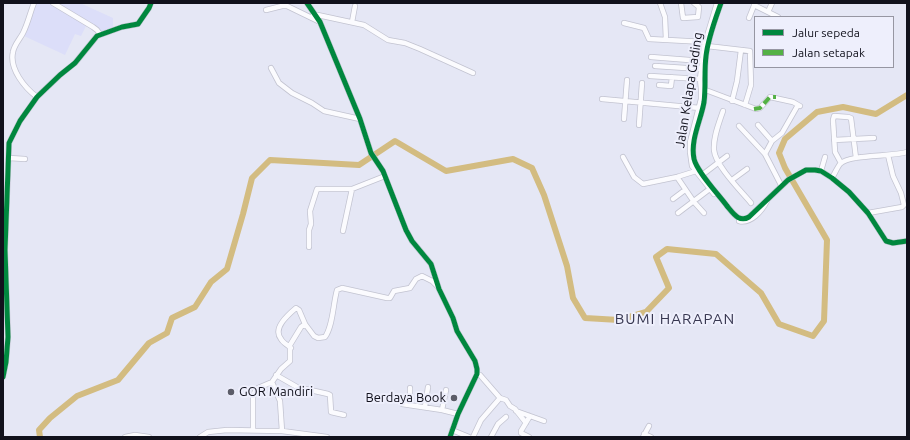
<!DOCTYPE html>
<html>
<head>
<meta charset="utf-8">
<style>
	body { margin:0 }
	#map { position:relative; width:910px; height:440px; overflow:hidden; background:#e5e7f5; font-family:Ubuntu,sans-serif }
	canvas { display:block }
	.frame { position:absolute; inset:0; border:4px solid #11111c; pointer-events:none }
	.legend { position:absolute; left:754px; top:16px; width:140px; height:52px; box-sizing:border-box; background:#eeeffc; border:1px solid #9696a2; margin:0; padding:5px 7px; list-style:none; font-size:12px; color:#11111c }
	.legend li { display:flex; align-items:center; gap:8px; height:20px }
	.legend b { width:20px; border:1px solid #9696a2 }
</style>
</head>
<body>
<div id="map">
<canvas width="910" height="440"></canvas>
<div class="frame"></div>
<ul class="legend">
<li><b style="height:5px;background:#00873e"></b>Jalur sepeda</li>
<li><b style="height:5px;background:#54b145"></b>Jalan setapak</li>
</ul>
</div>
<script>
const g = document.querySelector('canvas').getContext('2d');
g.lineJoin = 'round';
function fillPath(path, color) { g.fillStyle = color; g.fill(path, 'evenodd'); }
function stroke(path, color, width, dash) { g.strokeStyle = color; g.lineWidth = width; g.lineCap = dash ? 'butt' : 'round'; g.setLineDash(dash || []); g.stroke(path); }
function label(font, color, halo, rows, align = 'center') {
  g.font = font + ' Ubuntu,sans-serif'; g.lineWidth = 4; g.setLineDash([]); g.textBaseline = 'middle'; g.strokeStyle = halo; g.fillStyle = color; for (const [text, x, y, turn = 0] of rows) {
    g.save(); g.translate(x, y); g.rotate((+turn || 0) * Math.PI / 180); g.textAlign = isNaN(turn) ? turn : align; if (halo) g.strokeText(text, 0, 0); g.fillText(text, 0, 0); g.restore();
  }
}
const built = new Path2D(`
	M36,3H80L113,18V27L98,34L86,26L81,36L75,34L65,55L24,36Z`);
const river = new Path2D(`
	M40,437L39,430L50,418L77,396L118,380L149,343L167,333L172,318L195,307L211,282L227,269L243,214L252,178L270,160L359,165L395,141L446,171L513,159L532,168L544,195L567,266L573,298L585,318L619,320L646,312L669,288L656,257L667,249L716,254L761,293L779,324L813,336L824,321L827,240L785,168L779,153L785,139L817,112L843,107L876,114L907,95`);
const minor = new Path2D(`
	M34,3C30,13 28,23 23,33C20,39 14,45 13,52C9,69 25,88 37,97
	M53,3L93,27L97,30L100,34
	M307,3L320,22L360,119L371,153L383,171L406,230L412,241L431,264L439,289L453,318L457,331L475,361L477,369V374L458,414L450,437
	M660,3L665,17L666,40
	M681,3L683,18L698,17L699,7L694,3
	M721,3C715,20 708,38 706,56C704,71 706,87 704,102C701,120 690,140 694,159C697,172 719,195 727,206C733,213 739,223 749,217L788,180L806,170H815L821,171L832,178L849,192L868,213L886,241L893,243L907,241
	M754,5L778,17
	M266,10L282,6H287L318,21
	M768,12L772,3
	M313,14L364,25L388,40L405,43L420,49L473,73
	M749,18L755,3
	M352,22L355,6
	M624,23L644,28L649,39L705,42
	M707,46L750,51L751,85L745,105
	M651,57L702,61
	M655,66L701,69
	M271,68L279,83L292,93L312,103L324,111L360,119
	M650,76L700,79
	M659,85L671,86L672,77
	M703,89L756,109L760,108L770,97L793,102L800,106
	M602,99L700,108
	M732,101L737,81L741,50
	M723,111C719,123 713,137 714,150C715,165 741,191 751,203
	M624,119L627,80
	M639,125L642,83
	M758,125L772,141
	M739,126L765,154L781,185
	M834,140L874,138
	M765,154L772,141L782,133L798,105
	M623,157L634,177L643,184L677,177L696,171
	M9,158L25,159
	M841,163L835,152L833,120L834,116L848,117L851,118L856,158
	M821,171L825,157
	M702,175L727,156
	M677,177L694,202L704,213
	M832,178C835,173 837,168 840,164C850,154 891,157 907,152
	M732,180L747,169
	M714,194L692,166L690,152V142L701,99V89L700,79L704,46L717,3
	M673,199L685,190
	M678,213L711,188
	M868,213L902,207L904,205L901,193L893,176L888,155
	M739,221C751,224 762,211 767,201
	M343,231L352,189
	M309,247V230L311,224L310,211L317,189H352L385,176
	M291,348C288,345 283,343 281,339C272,328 289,314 296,308L299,310L305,324
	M477,374L480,375L500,398L506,400L510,406L515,409L526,423
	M276,375L297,387L328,394L330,395L331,412L344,415
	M3,377L6,362L8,337L5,250L9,143L20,121L37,97L60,75L75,63L97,36L122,27L138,24L149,8L151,3
	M272,382L280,401L282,431
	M402,404L442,410L458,414
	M410,405V388
	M425,407L428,387
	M442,410L446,390
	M516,411L544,421
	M253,430V397L255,391L258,388L272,382L281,369L290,361V345L301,327L305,324L314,336L318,338L325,337C333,326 333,304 337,290L342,288L387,298H390L394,291L410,288L416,279L422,276L432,281L438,287
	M452,430L469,437
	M644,434L651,437
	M125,437L135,435L149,437
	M200,437L208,432L227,430L282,431L327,437
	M473,437L481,420L500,398
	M491,437L498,424L506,417
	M529,437L521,433V431L530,416
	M643,437L649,426`);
const quiet = new Path2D(`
	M754,109L760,108L770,97H776`);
const cycleway = new Path2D(`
	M307,3L320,22L360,119L371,153L383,171L406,230L412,241L431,264L439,289L453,318L457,331L475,361L477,369V374L458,414L450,437
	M721,3C715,20 708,38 706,56C704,71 706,87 704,102C701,120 690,140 694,159C697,172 719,195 727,206C733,213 739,223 749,217L788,180L806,170H815L821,171L832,178L849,192L868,213L886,241L893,243L907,241
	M3,377L6,362L8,337L5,250L9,143L20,121L37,97L60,75L75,63L97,36L122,27L138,24L149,8L151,3`);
const markers = [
	[231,392,4,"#5b5c68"],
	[454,398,4,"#5b5c68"]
];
const streetNames = [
	["Jalan Kelapa Gading",689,90,-81]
];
const poiNames = [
	["GOR Mandiri",239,392],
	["Berdaya Book",446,398,"right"]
];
const quarterNames = [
	["BUMI HARAPAN",675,319]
];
fillPath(built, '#dcdef9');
stroke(river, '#d3bc81', 6);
stroke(minor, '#c2c3d0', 6);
stroke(minor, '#fbfbfe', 4.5);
stroke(quiet, '#54b145', 4, [8, 4]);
stroke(cycleway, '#00873e', 5);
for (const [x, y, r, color] of markers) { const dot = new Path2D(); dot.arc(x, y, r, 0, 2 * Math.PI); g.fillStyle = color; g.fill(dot); stroke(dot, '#eeeffc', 1.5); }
label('13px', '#11111c', '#eeeffc', streetNames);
label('13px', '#11111c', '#eeeffc', poiNames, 'left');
g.letterSpacing = '1px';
label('15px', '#383851', '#eeeffc', quarterNames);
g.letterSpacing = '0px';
</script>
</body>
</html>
